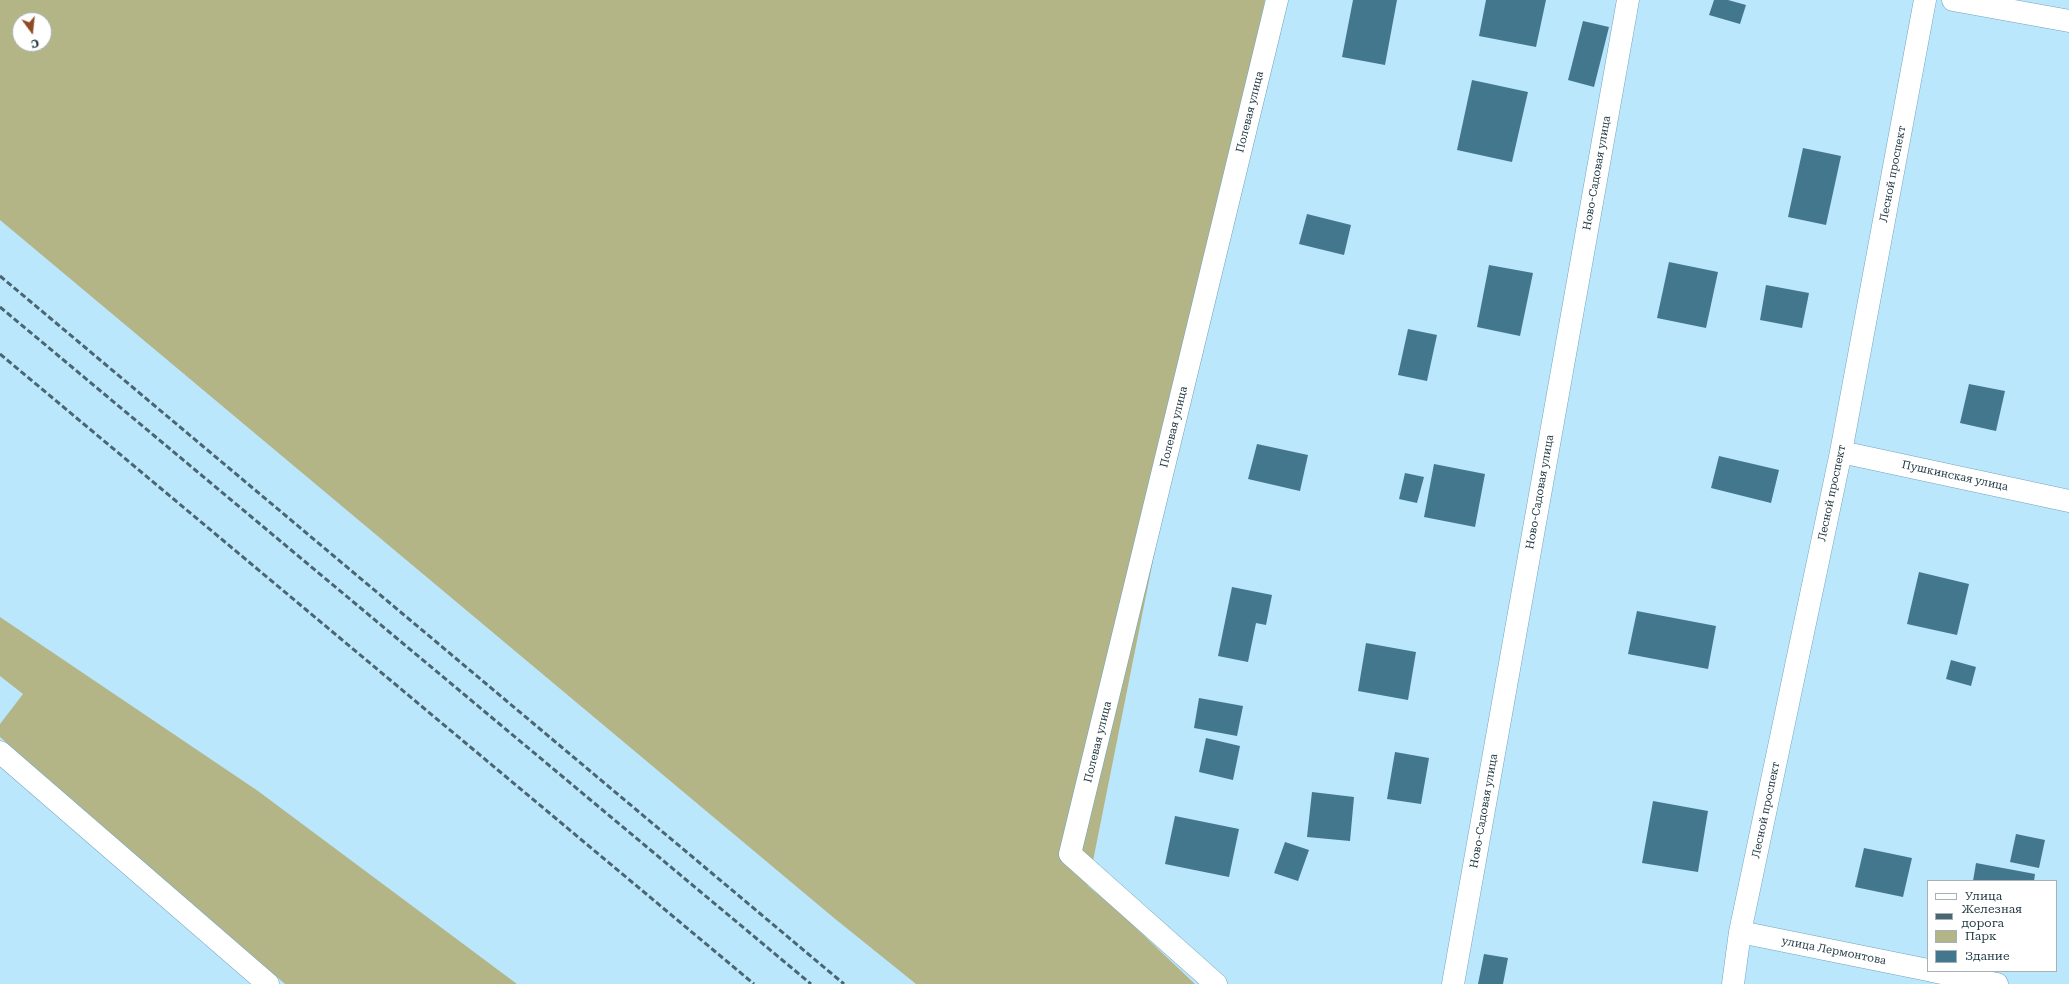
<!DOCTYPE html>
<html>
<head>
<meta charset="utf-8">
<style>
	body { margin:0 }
	#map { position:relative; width:2069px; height:984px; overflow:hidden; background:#bbe7fc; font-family:"Roboto Serif",serif }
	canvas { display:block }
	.legend { position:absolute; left:1927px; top:880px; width:130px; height:92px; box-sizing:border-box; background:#fff; border:1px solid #a7b0b4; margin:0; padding:5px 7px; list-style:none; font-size:12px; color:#233a44 }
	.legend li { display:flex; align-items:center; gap:8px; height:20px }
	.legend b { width:20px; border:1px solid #a7b0b4 }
	.north { position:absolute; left:12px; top:12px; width:40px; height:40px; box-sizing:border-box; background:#fff; border:1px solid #a7b0b4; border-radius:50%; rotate:165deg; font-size:11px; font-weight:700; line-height:16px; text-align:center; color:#233a44 }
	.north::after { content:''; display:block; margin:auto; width:14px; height:18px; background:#914b23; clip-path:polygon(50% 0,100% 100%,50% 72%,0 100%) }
</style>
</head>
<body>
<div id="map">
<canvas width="2069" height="984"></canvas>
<ul class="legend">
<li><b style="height:5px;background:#fff"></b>Улица</li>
<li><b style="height:5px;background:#4a6673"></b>Железная дорога</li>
<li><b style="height:11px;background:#b4b587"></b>Парк</li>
<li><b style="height:11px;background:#42778e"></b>Здание</li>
</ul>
<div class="north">С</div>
</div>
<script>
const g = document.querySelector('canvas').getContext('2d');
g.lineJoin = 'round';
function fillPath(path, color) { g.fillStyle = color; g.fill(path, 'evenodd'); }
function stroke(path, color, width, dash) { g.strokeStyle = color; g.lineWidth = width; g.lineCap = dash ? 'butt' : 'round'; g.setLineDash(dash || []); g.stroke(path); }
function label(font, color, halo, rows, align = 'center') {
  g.font = font + ' "Roboto Serif",serif'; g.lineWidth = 4; g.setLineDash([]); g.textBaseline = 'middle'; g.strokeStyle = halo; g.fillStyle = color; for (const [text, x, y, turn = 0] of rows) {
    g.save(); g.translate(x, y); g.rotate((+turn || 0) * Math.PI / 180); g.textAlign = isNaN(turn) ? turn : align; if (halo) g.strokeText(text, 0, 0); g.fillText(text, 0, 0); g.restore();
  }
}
const green = new Path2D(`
	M0,0H1265L1088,886L1116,909L1195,984H916L834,918L0,220ZM20,20H44V44H20Z
	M0,617L258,791L517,984H285L0,737V724L23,694L0,676Z`);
const building = new Path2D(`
	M1353,0H1397L1385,65L1342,57Z
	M1486,0H1546L1536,47L1479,36Z
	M1714,0H1728L1746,5L1740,24L1709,15Z
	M1583,21L1609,27L1594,87L1568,80Z
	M1472,80L1528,92L1512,162L1457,150Z
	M1803,148L1841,156L1826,225L1788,217Z
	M1307,214L1351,225L1344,255L1299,244Z
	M1669,262L1718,272L1706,328L1657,318Z
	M1489,265L1533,273L1520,336L1477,327Z
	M1766,285L1809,293L1802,328L1760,320Z
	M1408,329L1437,335L1427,381L1398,375Z
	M1969,384L2005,391L1996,431L1960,423Z
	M1257,444L1308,455L1300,491L1248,479Z
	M1719,456L1779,470L1771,503L1711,488Z
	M1434,464L1485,474L1475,527L1424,517Z
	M1405,473L1424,477L1417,503L1399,499Z
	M1919,572L1969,584L1957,635L1907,624Z
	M1232,587L1272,595L1266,625L1256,623L1248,662L1218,656Z
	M1637,611L1716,626L1708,669L1628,654Z
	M1366,643L1416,652L1408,700L1358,691Z
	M1951,660L1976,667L1971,686L1946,679Z
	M1199,698L1243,706L1237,736L1194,728Z
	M1206,738L1240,746L1233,780L1199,772Z
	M1395,752L1429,758L1421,804L1387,799Z
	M1312,792L1354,797L1350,841L1307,837Z
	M1653,801L1708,811L1698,872L1642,863Z
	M1175,816L1239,829L1229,877L1165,864Z
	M2016,834L2045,840L2039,868L2010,862Z
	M1285,842L1309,850L1298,881L1274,873Z
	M1864,848L1912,858L1903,897L1855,887Z
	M1976,863L2035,874L2034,881H1973Z
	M1484,954L1508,958L1503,984H1478Z`);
const minor = new Path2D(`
	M1953,0L2069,21
	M1841,452L2069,501
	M0,752L268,984
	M1740,932L1928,970
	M1932,971L1997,984
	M1216,984L1070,854L1277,0
	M1453,984L1628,0
	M1733,984L1740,932L1841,452L1925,0`);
const rail = new Path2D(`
	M0,276L844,984
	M0,307L811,984
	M0,354L754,984`);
const streetNames = [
	["Полевая улица",1250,112,-76],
	["Ново-Садовая улица",1597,173,-80],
	["Лесной проспект",1893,174,-79],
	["Полевая улица",1174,427,-76],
	["Пушкинская улица",1955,476,12],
	["Ново-Садовая улица",1540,492,-80],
	["Лесной проспект",1832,493,-78],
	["Полевая улица",1098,742,-76],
	["Лесной проспект",1766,810,-78],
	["Ново-Садовая улица",1484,811,-80],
	["улица Лермонтова",1834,951,11]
];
fillPath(green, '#b4b587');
fillPath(building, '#42778e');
stroke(minor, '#6fa4bd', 23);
stroke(minor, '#fff', 22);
stroke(rail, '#4a6673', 3, [6, 3]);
label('11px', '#233a44', '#fff', streetNames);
</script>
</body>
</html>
